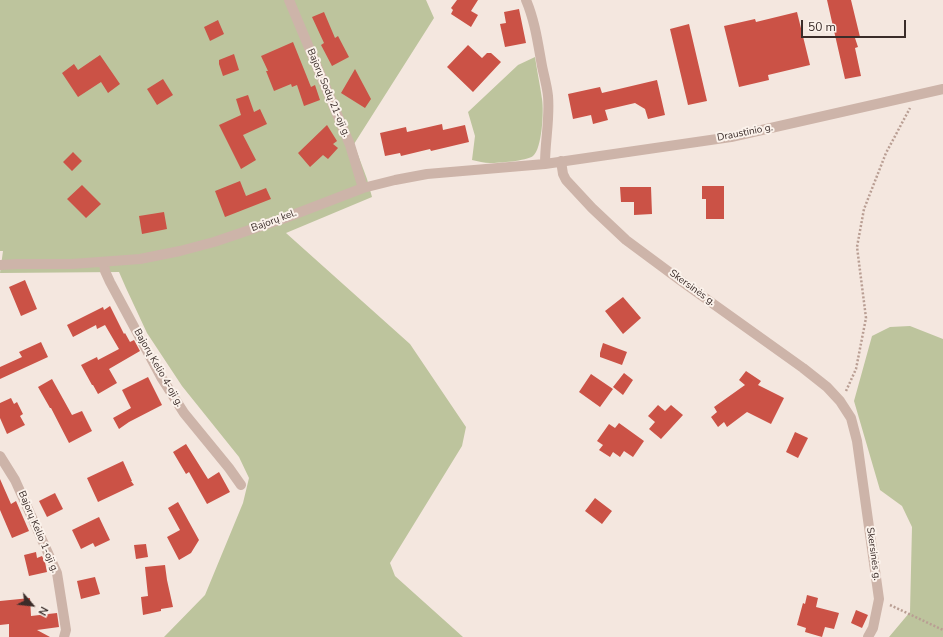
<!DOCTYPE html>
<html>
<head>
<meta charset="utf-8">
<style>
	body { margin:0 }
	#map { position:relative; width:943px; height:637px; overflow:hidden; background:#f4e7df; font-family:"Nunito Sans",sans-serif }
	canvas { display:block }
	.north { position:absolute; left:12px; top:585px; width:40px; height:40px; -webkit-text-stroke:3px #fbf2eb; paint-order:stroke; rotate:118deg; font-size:11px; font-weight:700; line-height:16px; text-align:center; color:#3a2c29 }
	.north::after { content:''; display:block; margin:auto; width:14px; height:18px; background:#3a2c29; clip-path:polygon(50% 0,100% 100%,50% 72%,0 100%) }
	.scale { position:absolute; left:801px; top:20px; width:105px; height:18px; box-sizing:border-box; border:2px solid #3a2c29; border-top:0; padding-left:5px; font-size:12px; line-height:14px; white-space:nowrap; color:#3a2c29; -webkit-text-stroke:3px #fbf2eb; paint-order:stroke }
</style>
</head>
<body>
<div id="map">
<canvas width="943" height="637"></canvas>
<div class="north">N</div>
<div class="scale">50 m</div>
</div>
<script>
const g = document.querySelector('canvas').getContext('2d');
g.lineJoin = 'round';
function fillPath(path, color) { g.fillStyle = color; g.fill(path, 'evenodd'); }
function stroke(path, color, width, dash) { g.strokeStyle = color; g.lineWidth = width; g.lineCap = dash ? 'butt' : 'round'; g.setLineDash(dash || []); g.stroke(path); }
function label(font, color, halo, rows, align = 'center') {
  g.font = font + ' "Nunito Sans",sans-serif'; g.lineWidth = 4; g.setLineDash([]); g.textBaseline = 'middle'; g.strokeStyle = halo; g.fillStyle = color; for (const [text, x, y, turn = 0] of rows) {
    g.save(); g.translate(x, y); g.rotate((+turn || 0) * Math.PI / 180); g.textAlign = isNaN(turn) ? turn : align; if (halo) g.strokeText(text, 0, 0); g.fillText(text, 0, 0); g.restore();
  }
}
const green = new Path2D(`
	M0,0H426L434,18L354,144L367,179L372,197L286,233L410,344L466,427L462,446L390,563L395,576L463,637H164L205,595L243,503L249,478L239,457L182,386L147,333L126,288L119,272L0,273L3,251H0Z
	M535,57C537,71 540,85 542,99C544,111 542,149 533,156C526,161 499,163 490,163C484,163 478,161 472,160L475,136L468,112L518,65Z
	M910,326L943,339V637H889L910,612L912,527L902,506L880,490L854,401L872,336L890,327Z`);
const building = new Path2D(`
	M457,0H478L471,11L478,15L471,27L451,14L453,10L451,8Z
	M827,0H851L860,37L855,38L858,47L855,48L861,76L845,79Z
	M519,9L526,43L505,47L500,24L506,23L504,12Z
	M324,12L335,38L338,36L349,57L332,66L321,45L324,43L312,17Z
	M797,12L810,65L768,75L769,80L739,87L724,26L755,19L756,22Z
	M218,20L224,34L210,41L204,27Z
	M689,24L707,101L688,105L670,29Z
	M293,42L311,87L315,85L320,100L304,106L297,85L292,87L291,84L274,91L266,71H268L261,56Z
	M468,45L482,58L487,53H491L501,62L473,92L447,67Z
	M234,54L239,70L223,76L219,64V60Z
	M100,55L120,84L108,93L101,82L78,97L62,73L74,64L78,70Z
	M355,69L371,99L365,108L341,93Z
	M163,79L173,95L157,105L147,89Z
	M657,80L665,115L648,119L645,109L635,103L605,110L608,120L593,124L591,115L573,119L568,94L600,87L602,93Z
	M248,95L254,112L260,109L267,124L243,135L256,160L241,169L219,125L241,115L236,99Z
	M442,124L443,130L465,125L469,142L431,151L430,149L401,156L400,153L385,156L380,133L406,127L407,132Z
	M327,125L337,141L333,144L338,148L328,159L323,155L310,167L298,153Z
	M73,152L82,161L72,171L63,162Z
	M240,181L246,196L266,188L271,199L225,217L215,191Z
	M82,185L101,204L86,218L67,199Z
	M702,186H724V219H706V199H702Z
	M620,187H651L652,214L634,215V202H621Z
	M164,212L167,229L142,234L139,216Z
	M25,280L37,309L21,316L9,287Z
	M623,297L641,318L623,334L605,311Z
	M110,306L124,334L125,333L130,342L134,340L140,351L109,369L117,383L98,394L93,385H92L81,365L97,357L98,360L119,349L105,325L97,329L96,325L73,337L67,325L103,307L104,310Z
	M41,342L48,357L0,379V367L22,357L19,352Z
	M603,343L627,352L622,365L600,357V353Z
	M746,371L761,381L758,385L784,398L771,424L747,412L727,427L724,422L718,427L711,417L717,412L714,407L745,385L739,380Z
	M624,373L633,380L623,395L613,387Z
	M591,374L613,389L600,407L579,392Z
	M148,377L162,405L129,422L119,429L113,418L131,408L122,390Z
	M52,379L72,415L82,411L92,431L69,443L51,408H50L38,387Z
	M11,398L14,404L17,402L23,414L20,416L25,425L7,434L0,418V403Z
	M658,405L665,411L671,405L683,415L661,439L649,429L655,422L648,416Z
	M619,423L644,441L633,457L624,451L620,457L613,452L610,457L599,450L603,445L597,441L609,424L615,428Z
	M795,432L808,438L798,458L786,452Z
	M186,444L208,479L219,472L230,492L207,504L189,472L186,474L173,452Z
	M123,461L132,481H131L134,485L98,502L87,478Z
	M0,479L11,504L16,501L29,531L12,538L0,510Z
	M55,493L63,509L47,517L39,501Z
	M595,498L612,511L602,524L585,511Z
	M178,502L199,540L191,553L179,560L167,537L180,530L168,508Z
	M99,517L110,540L95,547L93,543L81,549L72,530Z
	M146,544L148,557L136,559L134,545Z
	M36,552L37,558L42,556L45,562L47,572L29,576L24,555Z
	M165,565L167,580L173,607L161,609V611L143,615L141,597L148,596L145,567Z
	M95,577L100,594L81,599L77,581Z
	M807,595L818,598L816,607L839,613L834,629L825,627L822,637L805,632L806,628L797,625L803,603L805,604Z
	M30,598L31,616L57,613L59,627L37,630L50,637H9V624L0,625V601Z
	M856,610L868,615L862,628L851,623Z`);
const path = new Path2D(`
	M846,391L856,369L866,318L857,247L864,209L886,153L910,108
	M890,605L943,630`);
const minor = new Path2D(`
	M289,0L350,145L363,188
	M526,0C535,21 538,44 542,66C544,76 547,86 548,96C550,119 545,141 545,164
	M561,161L563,174L566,180L592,208L626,240L684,283L803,368L827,387L840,401L851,418L857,441L879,599L873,628L868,637
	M104,262L105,271L110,282L161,377L184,413L229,468L241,485
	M0,265L17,264H72L140,259L180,251L214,242L285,218L363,188L395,180L427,174L545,164L731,137L943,89
	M0,456L15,480L57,573L66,630L64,637`);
const streetNames = [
	["Bajorų Sodų 21-oji g.",328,93,67],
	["Draustinio g.",745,133,-11],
	["Bajorų kel.",274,221,-20],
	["Skersinės g.",692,288,36],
	["Bajorų Kelio 4-oji g.",158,368,60],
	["Bajorų Kelio 1-oji g.",38,532,67],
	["Skersinės g.",873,554,82]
];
fillPath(green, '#bdc49d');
fillPath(building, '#cb5246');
stroke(path, '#b99e93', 2.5, [2, 2]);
stroke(minor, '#cdb4a9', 10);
label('10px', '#3a2c29', '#fbf2eb', streetNames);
</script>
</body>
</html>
